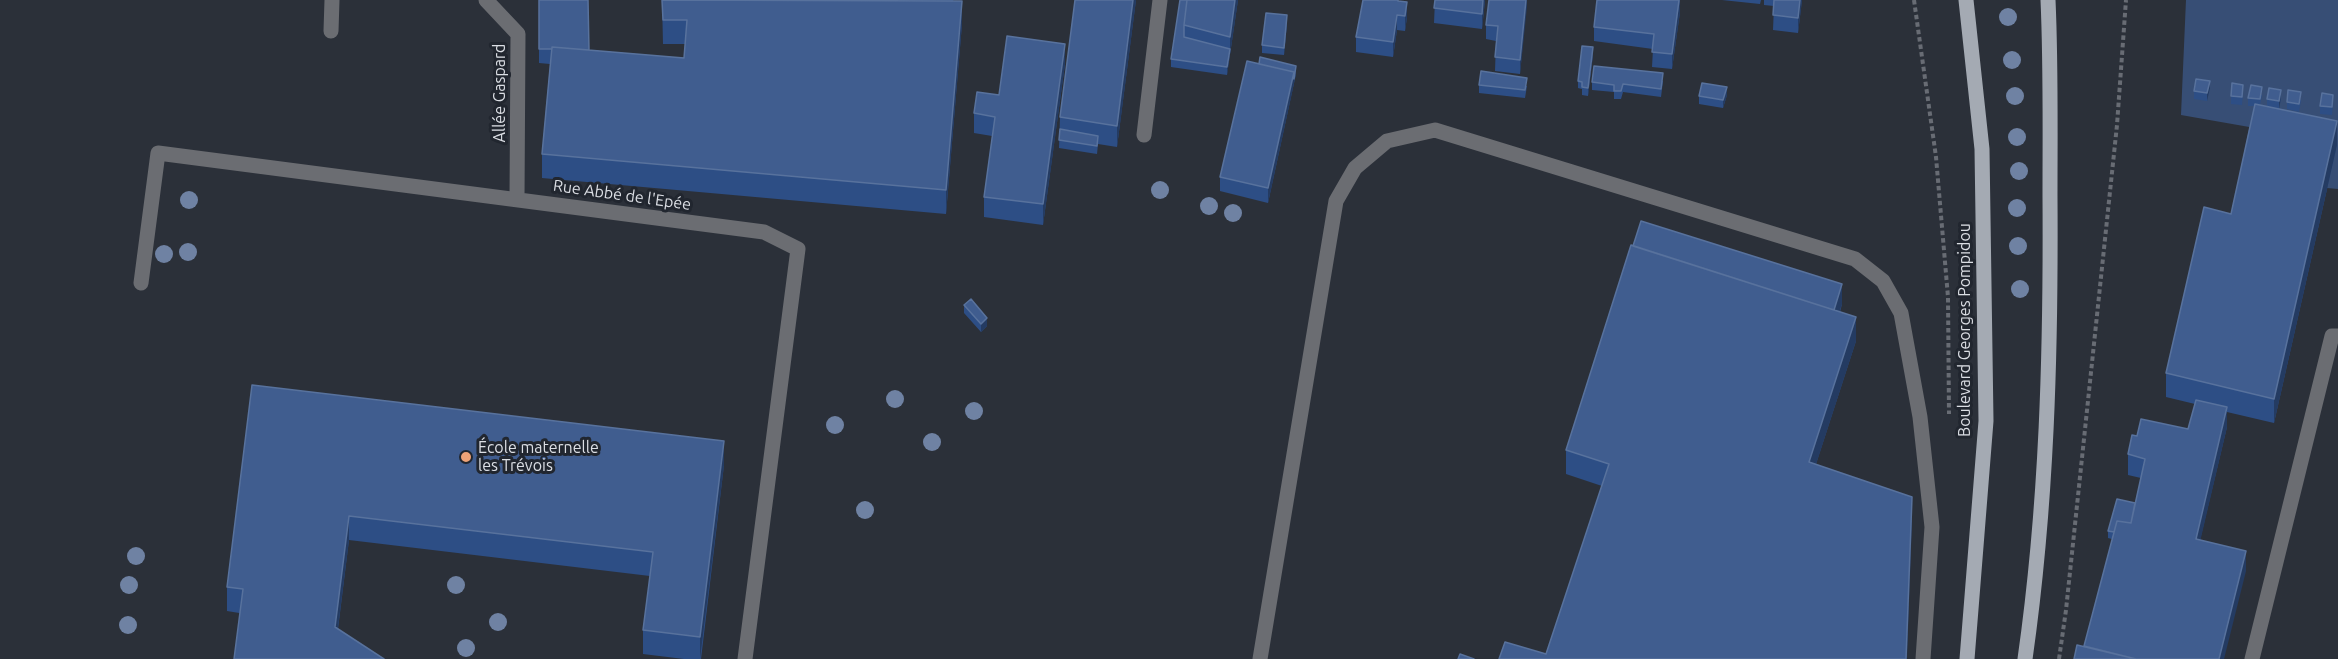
<!DOCTYPE html>
<html>
<head>
<meta charset="utf-8">
<style>
	body { margin:0 }
	canvas { display:block; background:#2b3039 }
</style>
</head>
<body>
<canvas width="2338" height="659"></canvas>
<script>
const g = document.querySelector('canvas').getContext('2d');
g.lineJoin = 'round';
function fillPath(path, color) { g.fillStyle = color; g.fill(path, 'evenodd'); }
function stroke(path, color, width, dash) { g.strokeStyle = color; g.lineWidth = width; g.lineCap = dash ? 'butt' : 'round'; g.setLineDash(dash || []); g.stroke(path); }
function label(font, color, halo, rows, align = 'center') {
  g.font = font + ' Ubuntu,sans-serif'; g.lineWidth = 6; g.setLineDash([]); g.textBaseline = 'middle'; g.strokeStyle = halo; g.fillStyle = color; for (const [text, x, y, turn = 0] of rows) {
    g.save(); g.translate(x, y); g.rotate((+turn || 0) * Math.PI / 180); g.textAlign = isNaN(turn) ? turn : align; if (halo) g.strokeText(text, 0, 0); g.fillText(text, 0, 0); g.restore();
  }
}
const green = new Path2D(`
	M2186,0H2338V189L2327,188L2336,145L2255,128L2181,115Z`);
const path = new Path2D(`
	M1914,0L1936,157L1948,297L1949,414
	M2059,659L2066,610L2117,125L2126,0`);
const minor = new Path2D(`
	M486,0L518,34L517,199
	M331,31L332,0
	M1144,135L1160,0
	M141,283L158,153L764,232L798,249L745,659
	M1260,659L1336,201L1355,168L1387,141L1435,130L1855,259L1883,281L1901,313L1920,417L1932,527L1923,659
	M2252,659L2332,336H2338`);
const major = new Path2D(`
	M1966,0L1982,149L1986,421L1967,659
	M2025,659C2047,504 2051,352 2050,196C2050,131 2051,65 2048,0`);
const trees = [
	[2008,17],
	[2012,60],
	[2015,96],
	[2017,137],
	[2019,171],
	[1160,190],
	[189,200],
	[1209,206],
	[2017,208],
	[1233,213],
	[2018,246],
	[188,252],
	[164,254],
	[2020,289],
	[895,399],
	[974,411],
	[835,425],
	[932,442],
	[865,510],
	[136,556],
	[129,585],
	[456,585],
	[498,622],
	[128,625],
	[466,648]
];
const wall = new Path2D(`
	M539,0L589,50L684,58L685,44H663L662,0H953L962,24L946,214L542,178V154L550,64L539,63Z
	M1075,0H1136L1117,147L1098,144L1097,154L1059,148L1060,117Z
	M1180,0H1238L1227,75L1171,67V59Z
	M1435,0H1485L1482,29L1434,23Z
	M1527,0L1520,74L1495,71L1496,41L1486,39V25Z
	M1680,0V12L1672,69L1652,67L1653,49L1594,41V27Z
	M1722,0H1761L1760,4Z
	M1764,0H1802L1798,33L1773,30L1774,6L1764,5Z
	M1400,2L1407,17L1405,31L1397,30L1393,57L1356,52V37Z
	M1287,23L1284,55L1262,53V45Z
	M1593,55L1588,96L1582,95V89L1578,88V81Z
	M1065,64L1043,225L984,217V197L992,136L974,133V113L999,95Z
	M1296,74L1268,203L1220,191V177Z
	M1663,81L1661,97L1623,92L1621,99H1614V92L1592,90V82Z
	M1479,85L1527,86L1525,98L1479,93Z
	M2210,88L2207,101L2194,99V91Z
	M2243,93L2242,105L2231,104V96Z
	M1727,95L1723,108L1699,104V96Z
	M2262,95L2260,105L2267,106V99L2281,98L2279,109L2337,145L2274,423L2227,412V427L2200,540L2246,571L2084,646L2112,539L2108,538V531L2135,503L2141,478L2128,475V454L2137,436L2188,429L2195,404L2166,397V373L2231,214L2254,106H2248V98Z
	M2301,100L2299,112L2287,109V102Z
	M2333,103L2332,115L2320,114V106Z
	M1842,304L1840,312L1856,341L1816,464L1912,521L1546,654L1602,486L1566,474V450Z
	M964,305L987,326L981,332L964,313Z
	M252,385L724,465L701,659H684L643,654V630L650,576L349,540L338,629L227,611V587Z`);
const shadedWall = new Path2D(`
	M1133,0H1136L1117,147V126Z
	M1235,0H1238L1227,75V67L1230,49V37Z
	M1483,0H1485L1482,29V14Z
	M1526,0H1527V7L1520,74V60Z
	M1680,0V12L1672,69V54Z
	M1800,0H1802L1798,33V18Z
	M962,1V24L946,214V190Z
	M1407,2V17L1405,31V16Z
	M1287,15V23L1284,55V48Z
	M1397,15V30L1393,57V42Z
	M1065,44V64L1043,225V204Z
	M1593,47V55L1588,96V88Z
	M1296,66V74L1268,203V188L1294,72Z
	M2210,81V88L2207,101V93Z
	M1727,87V95L1723,108V100Z
	M2281,90V98L2279,109V101Z
	M2337,121V145L2274,423V399Z
	M1842,284V304L1832,334V314Z
	M1856,317V341L1809,486V462Z
	M987,318V326L981,332V324Z
	M2227,407V427L2196,559V539Z
	M724,441V465L700,659V637Z
	M1912,497V521L1907,659H1906Z
	M349,516V540L335,651V627Z
	M2246,551V571L2224,659H2219Z`);
const building = new Path2D(`
	M539,0H588L589,50L552,47V49H539Z
	M662,0L962,1L946,190L542,154L552,47L684,58L687,20H663Z
	M1075,0H1133L1117,126L1060,117Z
	M1180,0H1187L1184,25V37L1230,49L1227,67L1171,59Z
	M1187,0H1235L1230,37L1184,25Z
	M1363,0H1398V1L1407,2L1405,16L1397,15L1393,42L1356,37Z
	M1435,0H1483L1482,14L1434,8Z
	M1489,0H1526L1520,60L1495,57L1498,26L1486,25Z
	M1597,0H1679L1672,54L1652,52L1654,34L1594,27Z
	M1774,0H1800L1798,18L1773,15Z
	M1266,13L1287,15L1284,48L1262,45Z
	M1007,36L1065,44L1043,204L984,197L995,117L974,113L977,92L999,95Z
	M1582,46L1593,47L1588,88L1582,87V82L1578,81Z
	M1260,57L1296,66L1294,79V72L1259,64Z
	M1247,61L1294,72L1268,188L1220,177Z
	M1594,66L1663,73L1661,89L1623,84L1621,91H1614V85L1592,82Z
	M1481,71L1527,78L1525,90L1479,85Z
	M2196,79L2210,81L2207,93L2194,91Z
	M1702,83L1727,87L1723,100L1699,96Z
	M2232,83L2243,85L2242,97L2231,96Z
	M2251,85L2262,87L2260,99L2248,98Z
	M2269,88L2281,90L2279,101L2267,99Z
	M2288,90L2301,92L2299,104L2287,102Z
	M2322,93L2333,95L2332,107L2320,106Z
	M2255,104L2337,121L2274,399L2166,373L2204,207L2231,214Z
	M1060,129L1098,136L1097,146L1059,140Z
	M1641,221L1842,284L1834,310L1633,246Z
	M1631,245L1856,317L1809,462L1912,497L1906,659H1499L1505,642L1546,654L1609,464L1566,450Z
	M971,299L987,318L981,324L964,305Z
	M252,385L724,441L700,637L643,630L653,552L349,516L335,627L384,659H234L243,589L227,587Z
	M2196,400L2227,407L2196,539L2246,551L2219,659H2136L2084,646L2117,521L2131,523L2145,459L2128,454L2132,435L2137,436L2141,419L2188,429Z
	M2117,499L2135,503L2131,523L2117,521L2114,532L2108,531Z
	M2077,645L2136,659H2074Z
	M1460,654L1474,659H1458Z`);
const markers = [
	[466,457,6,"#efa377"]
];
const streetNames = [
	["Allée Gaspard",500,93,-90],
	["Rue Abbé de l'Epée",622,195,8],
	["Boulevard Georges Pompidou",1965,330,-90]
];
const poiNames = [
	["École maternelle",478,448],
	["les Trévois",478,466]
];
fillPath(green, '#374e75');
stroke(path, '#686c74', 4, [4.5, 3]);
stroke(minor, '#6b6d72', 15);
stroke(major, '#a4aab3', 15);
g.fillStyle = '#6f82a3';
for (const [x, y] of trees) { g.beginPath(); g.arc(x, y, 9, 0, 2 * Math.PI); g.fill(); }
fillPath(wall, '#2d4e85');
fillPath(shadedWall, '#243b62');
fillPath(building, '#405d8f');
stroke(building, '#58729d', 1.5);
for (const [x, y, r, color] of markers) { const dot = new Path2D(); dot.arc(x, y, r, 0, 2 * Math.PI); g.fillStyle = color; g.fill(dot); stroke(dot, '#21262f', 2); }
label('16px', '#dbdee4', '#21262f', streetNames);
label('16px', '#dbdee4', '#21262f', poiNames, 'left');
</script>
</body>
</html>
